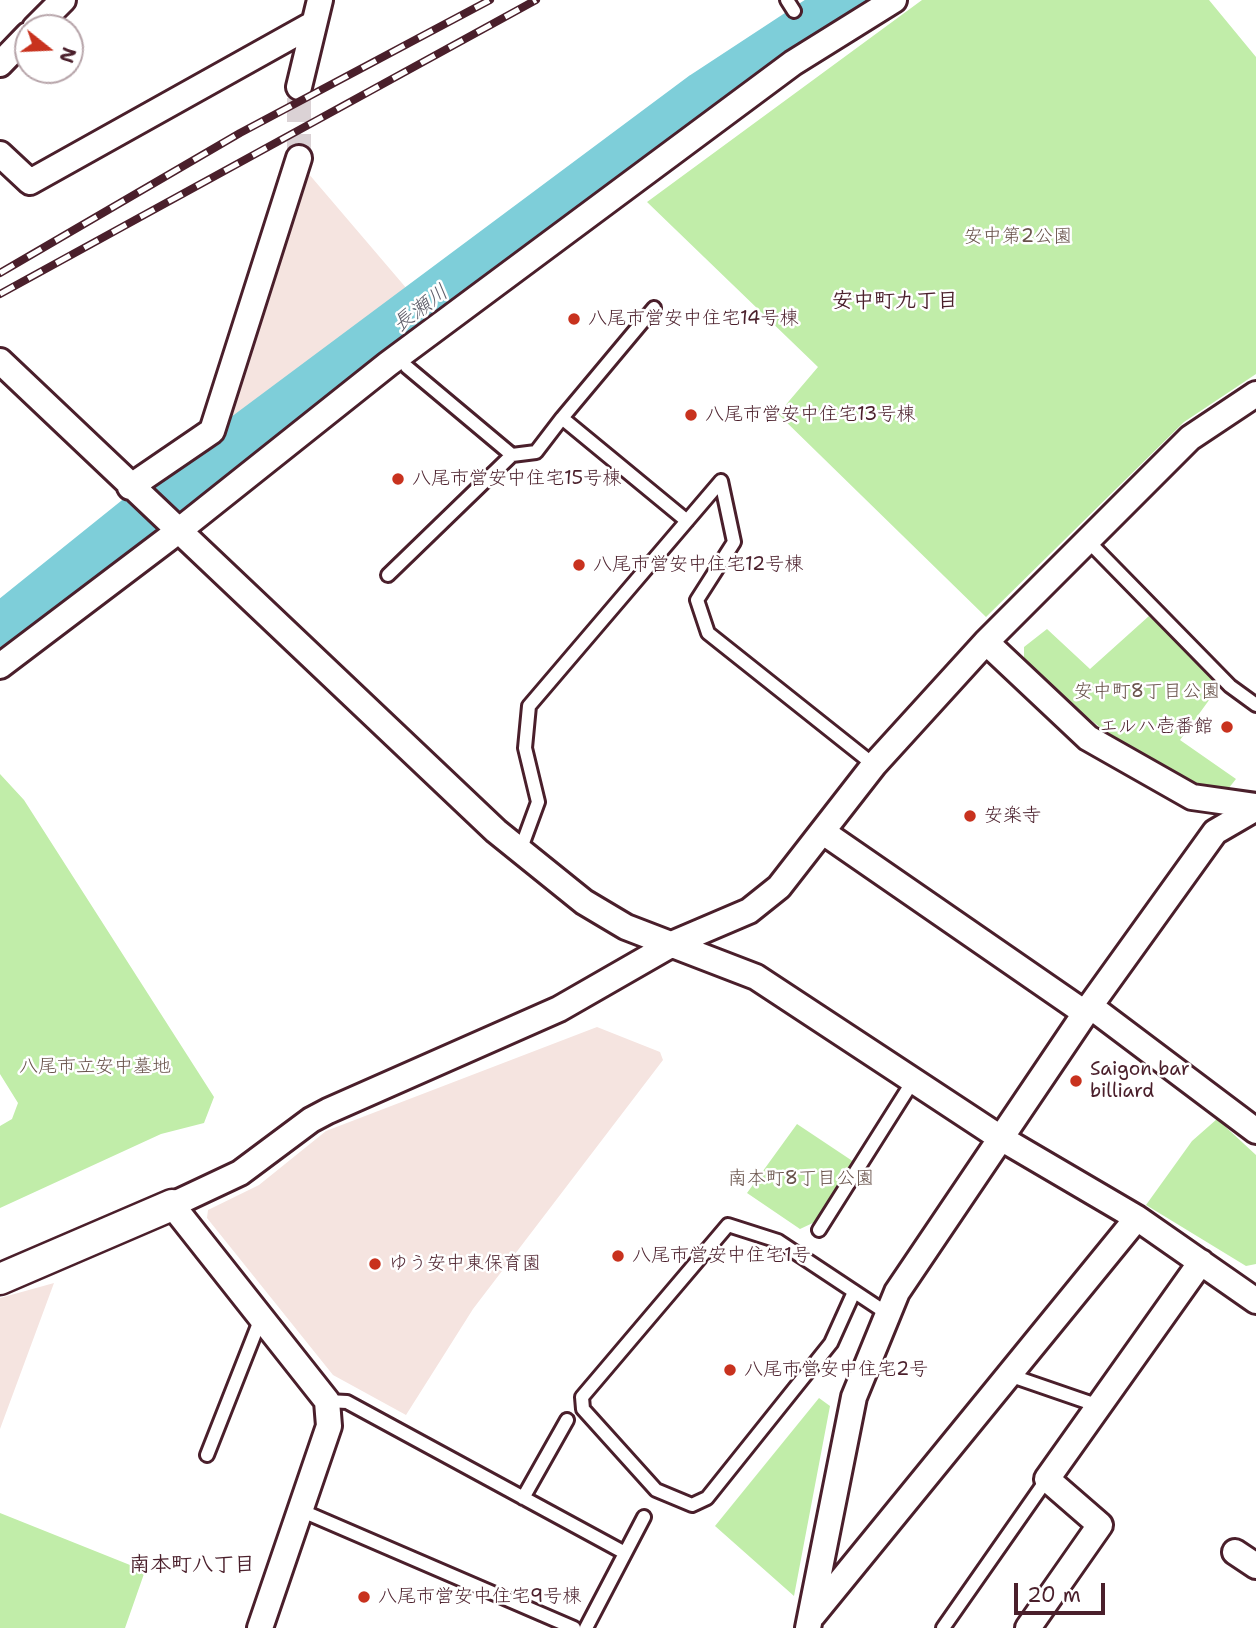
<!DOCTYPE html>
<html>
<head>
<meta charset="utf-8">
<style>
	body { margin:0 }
	#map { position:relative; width:1256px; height:1628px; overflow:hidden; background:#fff; font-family:"Shantell Sans",sans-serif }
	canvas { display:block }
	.north { position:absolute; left:14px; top:14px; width:70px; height:70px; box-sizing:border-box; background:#fff; border:2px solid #b7a5aa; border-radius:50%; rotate:108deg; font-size:19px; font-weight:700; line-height:28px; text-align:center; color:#4a1f2b }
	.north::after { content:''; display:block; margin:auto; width:24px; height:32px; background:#c8321e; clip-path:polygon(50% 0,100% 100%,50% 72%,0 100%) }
	.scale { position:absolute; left:1014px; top:1583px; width:91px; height:32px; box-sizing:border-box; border:4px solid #4a1f2b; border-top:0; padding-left:9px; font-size:21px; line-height:24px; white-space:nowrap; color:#4a1f2b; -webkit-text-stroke:5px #fff; paint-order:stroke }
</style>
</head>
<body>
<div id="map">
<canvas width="1256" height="1628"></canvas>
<div class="north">N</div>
<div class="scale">20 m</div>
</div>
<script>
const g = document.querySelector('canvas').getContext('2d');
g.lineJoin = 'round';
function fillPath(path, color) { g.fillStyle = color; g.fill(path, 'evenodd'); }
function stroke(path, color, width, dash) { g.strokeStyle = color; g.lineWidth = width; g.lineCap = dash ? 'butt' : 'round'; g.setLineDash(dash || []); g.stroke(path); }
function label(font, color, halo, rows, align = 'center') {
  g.font = font + ' "Shantell Sans","Klee One",sans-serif'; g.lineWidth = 5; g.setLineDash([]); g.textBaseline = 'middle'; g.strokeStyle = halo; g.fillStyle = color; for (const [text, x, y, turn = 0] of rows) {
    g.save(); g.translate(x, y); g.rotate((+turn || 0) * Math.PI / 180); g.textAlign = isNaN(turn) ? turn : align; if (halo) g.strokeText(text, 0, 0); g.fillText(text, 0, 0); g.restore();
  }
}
const built = new Path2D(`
	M308,173L413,296L225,444L214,435Z
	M597,1027L660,1052L663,1060L473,1309L406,1415L333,1375L207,1218L208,1210L259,1185L326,1131Z
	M54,1283L0,1429V1298Z`);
const green = new Path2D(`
	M922,0H1209L1256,57V374L1184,422L986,617L778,414L818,367L647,202Z
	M1149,616L1220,685L1180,740L1236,779L1228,789L1209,793L1102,729L1024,665V647L1047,629L1090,669Z
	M0,774L24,800L214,1097L204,1123L161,1134L0,1208V1126L12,1119L18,1103L0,1074Z
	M1217,1119L1256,1155V1264L1246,1266L1146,1205L1192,1141Z
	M797,1124L854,1162L817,1221L800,1229L747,1193Z
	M819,1398L830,1406L794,1596L715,1526Z
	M0,1513L145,1571L125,1628H0Z`);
const river = new Path2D(`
	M0,633L169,497L706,97L854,0`);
const minorTunnel = new Path2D(`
	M299,158V87`);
const service = new Path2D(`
	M787,0L794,11
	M407,367L512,455L536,452L562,418L687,521
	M562,418L654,308
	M1088,541L1230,686L1256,705
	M388,575L512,455
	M520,851L538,802L525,748L529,706L721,481L734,542L697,600L708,633L874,765
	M819,1230L913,1081
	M854,1292L831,1343L707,1498L692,1505L656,1490L583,1409L582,1397L728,1225L778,1241L888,1314
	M1009,1375L1099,1406
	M327,1401L347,1402L625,1553
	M207,1455L261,1318
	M523,1498L567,1420
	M300,1510L574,1628
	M586,1628L644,1517
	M943,1628L1047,1479`);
const minor = new Path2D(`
	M35,28L63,0
	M0,64L28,35
	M299,87L320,0
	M0,154L30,182L313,24
	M0,361L496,831L584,902L626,927L756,977L999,1137L1137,1218L1256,1301
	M130,487L212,431L299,158
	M986,642L1088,738L1192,797L1256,806
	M0,666L177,532L388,364L793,63L894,0
	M823,832L1085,1013
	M1090,1006L1256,1131
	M1235,1552L1256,1566
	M813,1615L1137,1218
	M260,1628L329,1426L327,1401L172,1205L240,1173L311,1120L328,1111L559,1009L674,943L749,911L779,887L874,765L986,642L1190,438L1256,394
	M808,1628L854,1397L897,1292L1090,1006L1215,832L1256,808
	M1028,1628L1100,1525L1047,1479L1201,1262`);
const tertiary = new Path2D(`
	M0,1279L172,1205`);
const rail = new Path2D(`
	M0,273L240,133L490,0
	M0,294L536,0`);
const markers = [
	[574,319,7,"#c8321e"],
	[691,415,7,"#c8321e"],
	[398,479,7,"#c8321e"],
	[579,565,7,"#c8321e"],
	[1227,727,7,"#c8321e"],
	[970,816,7,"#c8321e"],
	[1076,1081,7,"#c8321e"],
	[618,1256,7,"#c8321e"],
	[375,1264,7,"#c8321e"],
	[730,1370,7,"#c8321e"],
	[364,1597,7,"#c8321e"]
];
const parkNames = [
	["安中第2公園",1018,237],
	["安中町8丁目公園",1147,692],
	["八尾市立安中墓地",95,1067],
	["南本町8丁目公園",801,1179]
];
const poiNames = [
	["八尾市営安中住宅14号棟",588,319],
	["八尾市営安中住宅13号棟",705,415],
	["八尾市営安中住宅15号棟",412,479],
	["八尾市営安中住宅12号棟",593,565],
	["エルハ壱番館",1213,727,"right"],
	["安楽寺",984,816],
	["Saigon bar",1090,1070],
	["billiard",1090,1092],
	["八尾市営安中住宅1号",632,1256],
	["ゆう安中東保育園",389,1264],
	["八尾市営安中住宅2号",744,1370],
	["八尾市営安中住宅9号棟",378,1597]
];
const neighbourhoodNames = [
	["安中町九丁目",895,302],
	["南本町八丁目",192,1566]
];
const waterNames = [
	["長瀬川",421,309,-37]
];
fillPath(built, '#f5e4e0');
fillPath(green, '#c1eda9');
stroke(river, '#7eced9', 54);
stroke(minorTunnel, '#dbd2d5', 24, [24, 12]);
stroke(service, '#4a1f2b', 18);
stroke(minor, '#4a1f2b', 30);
stroke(tertiary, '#4a1f2b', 35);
stroke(service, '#fff', 12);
stroke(minor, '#fff', 24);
stroke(tertiary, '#fff', 30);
stroke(rail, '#4a1f2b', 8);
stroke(rail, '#fff', 5, [16]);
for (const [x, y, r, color] of markers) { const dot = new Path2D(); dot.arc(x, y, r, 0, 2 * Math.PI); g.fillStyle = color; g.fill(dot); stroke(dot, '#fff', 2.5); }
label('19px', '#68524a', '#fff', parkNames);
label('19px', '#4a1f2b', '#fff', poiNames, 'left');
label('bold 21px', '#4a1f2b', '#fff', neighbourhoodNames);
label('italic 21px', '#5c5c68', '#fff', waterNames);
</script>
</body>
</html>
